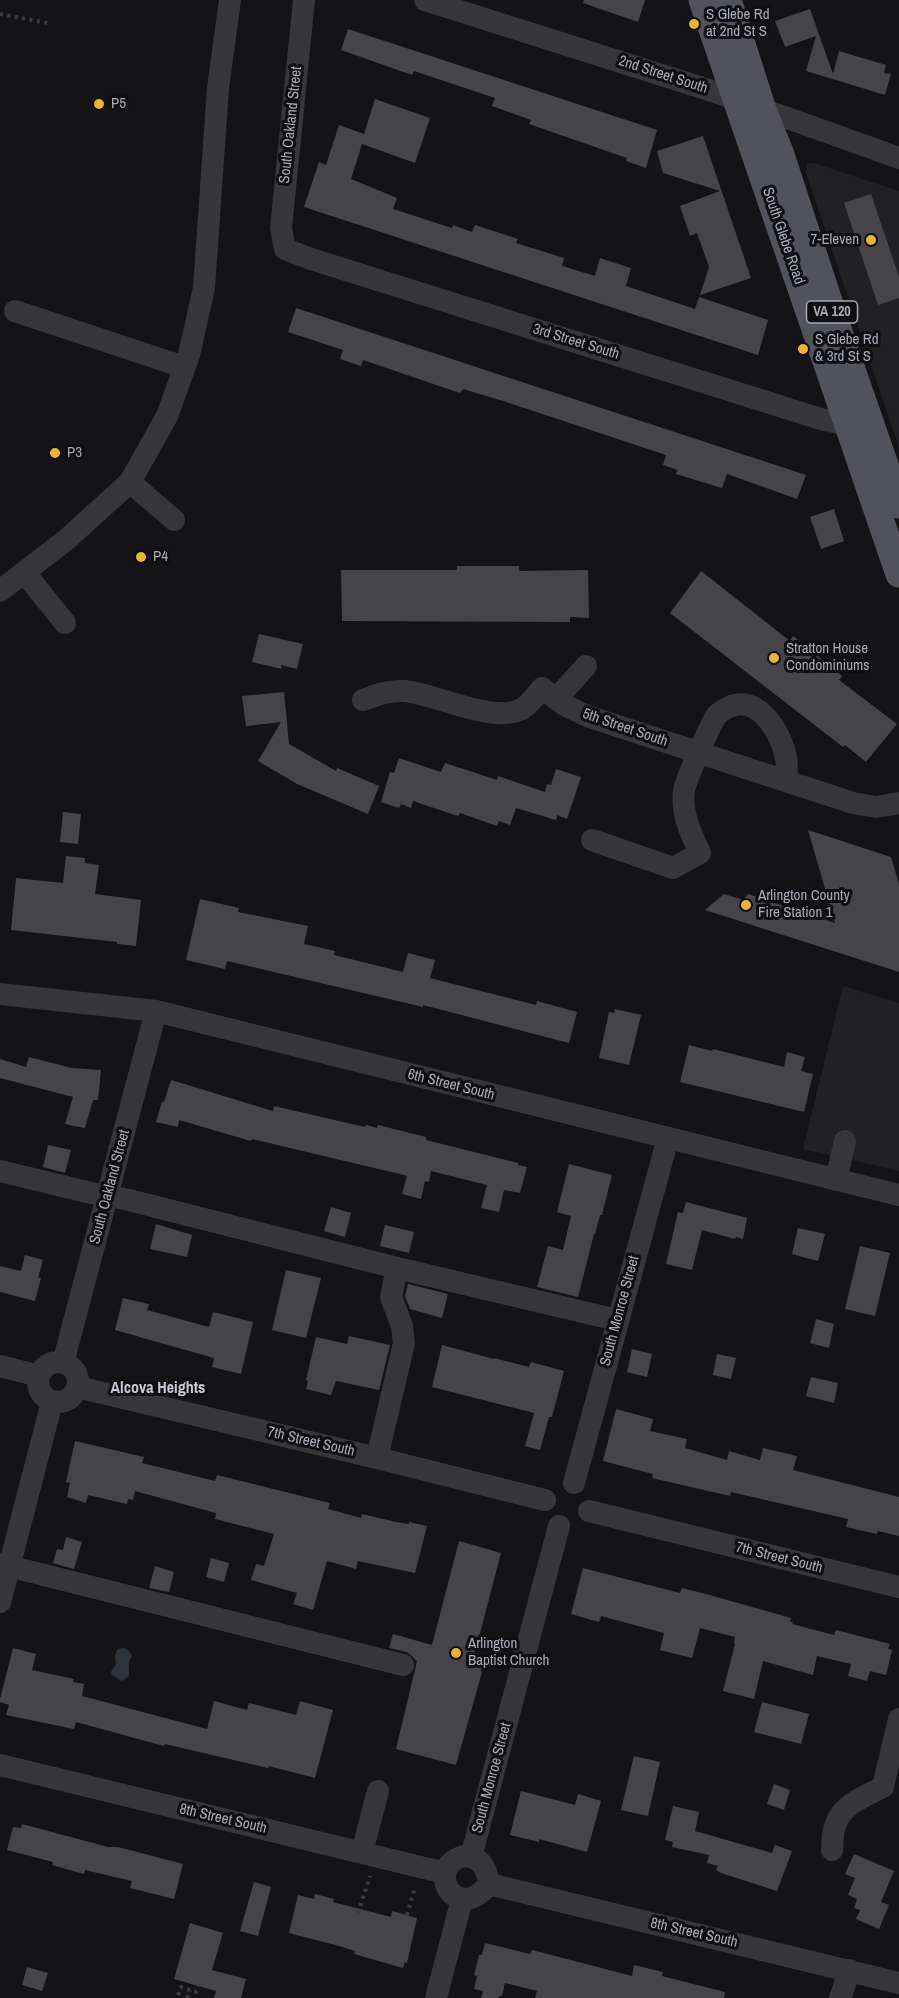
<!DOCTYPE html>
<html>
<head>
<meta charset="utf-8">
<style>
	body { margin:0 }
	canvas { display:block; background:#141416 }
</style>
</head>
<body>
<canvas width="899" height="1998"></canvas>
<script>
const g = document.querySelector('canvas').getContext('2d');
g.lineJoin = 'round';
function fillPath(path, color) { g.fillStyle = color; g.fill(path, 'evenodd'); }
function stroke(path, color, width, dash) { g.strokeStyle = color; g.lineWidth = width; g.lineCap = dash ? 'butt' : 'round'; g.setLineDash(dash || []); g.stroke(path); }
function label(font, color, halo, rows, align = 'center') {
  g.font = font + ' "Archivo Narrow",sans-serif'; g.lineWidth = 6; g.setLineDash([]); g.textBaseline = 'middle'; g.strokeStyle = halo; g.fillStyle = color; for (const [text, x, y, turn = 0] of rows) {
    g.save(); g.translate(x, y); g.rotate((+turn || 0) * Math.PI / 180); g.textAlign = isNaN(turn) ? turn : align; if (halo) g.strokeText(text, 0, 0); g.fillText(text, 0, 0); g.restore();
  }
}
const built = new Path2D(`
	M807,163H814L899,191V447L806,173Z
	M843,986L899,1003V1171L803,1149Z`);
const water = new Path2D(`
	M124,1648L129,1651L132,1656L129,1661V1676L122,1681L112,1675L111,1672L116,1664L115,1655L118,1649Z`);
const building = new Path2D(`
	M584,0H645L638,22L583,3Z
	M810,9L833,74L839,51L886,65L884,73L891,74L885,95L806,71L816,36L785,47L775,21Z
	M348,29L657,130L646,168L626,161L627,158L529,124L531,120L492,106L495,98L414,71L412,75L341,50Z
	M375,99L430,118L415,163L362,144L351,179L397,198L393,209L452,228L453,225L472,232L475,225L518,239L516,243L564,258L562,266L595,276L600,258L631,268L626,286L695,309L699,297L768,320L758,355L304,207L319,162L326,165L339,125L364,134Z
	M703,136L751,278L700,295L709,267L697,233L690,236L680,206L720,191L663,173L657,151Z
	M871,194L899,277V298L878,305L844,203Z
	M296,308L806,475L797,499L727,474L722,488L676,474L678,470L663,465L666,455L503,401L463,389L460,393L363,360L361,366L340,359L343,350L288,332Z
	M834,509L844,541L821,549L810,517Z
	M457,566H519V571L588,570L589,618L570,617V622L342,621L341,570H457Z
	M701,571L790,641L793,636L842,676L839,680L897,724L866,762L845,745L843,747L670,613Z
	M259,634L303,644L297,669L281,665L282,669L252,662Z
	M284,692L289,744L336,771L337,768L379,786L368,814L297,784L258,761L281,722L246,726L242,696Z
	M399,758L441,772L445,763L497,780L498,776L545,792L547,784L551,785L556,769L581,777L567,819L557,815L556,820L516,808L510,825L499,821L497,826L460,813L458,816L413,801L411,808L401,804L399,808L381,802L390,772L394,773Z
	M63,812L81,814L78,844L60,842Z
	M808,830L891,857L899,884V972L705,910L724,894L743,900L748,894L835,923Z
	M66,856L85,858V863L99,865L95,894L141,900L136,946L117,944V942L11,930L16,878L63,883Z
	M200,899L239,908L238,912L308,926L304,944L335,951L334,955L403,972L408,953L435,960L430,978L536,1005L537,1001L577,1012L569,1043L423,1005V1007L227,961L225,969L186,960Z
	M615,1009L641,1015L629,1065L599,1058L609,1012L614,1013Z
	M689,1045L712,1051L713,1049L784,1067L787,1052L805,1057L801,1071L813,1074L804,1112L680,1082Z
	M29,1057L72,1068L101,1070L98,1100H93L85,1128L65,1124L73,1097L0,1078V1059L26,1067Z
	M171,1080L273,1111L274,1106L365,1127L366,1125L377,1128L378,1125L426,1137V1140L518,1163V1165L527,1167L520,1193L504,1190L499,1212L481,1208L487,1185L431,1171L429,1182L425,1181L421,1199L402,1194L407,1176L404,1175L252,1139L251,1141L179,1120L178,1127L156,1122L162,1102H164Z
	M48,1145L71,1150L65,1173L43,1167Z
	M569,1164L612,1175L602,1215H600L595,1234H594L578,1297L537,1287L548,1246L563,1250L571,1216L557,1212Z
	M686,1202L747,1218L743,1239L736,1237L735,1239L702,1230L692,1270L666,1264L678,1212L683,1213Z
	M331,1207L351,1213L345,1237L324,1231Z
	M156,1224L192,1235L187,1257L150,1249Z
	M385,1225L414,1232L409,1253L380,1246Z
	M798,1228L825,1234L818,1261L792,1254Z
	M860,1246L890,1253L875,1316L845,1309Z
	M25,1255L43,1260L38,1278H41L35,1301L0,1292V1266L21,1271Z
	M286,1270L321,1278L306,1338L272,1330Z
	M408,1284L448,1294L442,1318L410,1309L405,1296Z
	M123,1298L149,1304L147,1310L209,1327L213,1312L253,1322L241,1374L212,1367L214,1358L115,1330Z
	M816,1319L834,1324L829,1348L810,1343Z
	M349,1336L390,1345L379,1390L336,1381L331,1395L306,1389L308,1381L306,1380L316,1337L347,1344Z
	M442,1345L494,1359V1358L529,1367L531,1362L564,1371L552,1417H549L540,1450L525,1446L534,1413L432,1387Z
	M632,1349L652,1354L647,1377L627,1372Z
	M717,1354L736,1358L731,1379L713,1375Z
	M811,1377L838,1383L834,1403L806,1396Z
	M616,1409L653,1419L650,1431L687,1439L685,1448L727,1460L729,1451L760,1460L763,1448L797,1456L793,1470L899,1497V1536L878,1531L877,1534L846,1527L848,1519L731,1492L730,1496L652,1478L653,1474L603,1461Z
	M75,1441L144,1457L142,1463L215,1481L217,1475L330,1503L328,1509L361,1518L362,1514L396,1522L409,1524V1522L427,1526L415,1573L358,1561L356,1569L327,1561L313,1610L293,1604L297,1593L251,1580L256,1564L264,1566L274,1534L215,1519L216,1513L135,1491L133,1500L128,1499L127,1504L88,1495L86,1503L67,1497L70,1483L66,1482Z
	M66,1537L82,1542L74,1569L53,1563L57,1549L63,1550Z
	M459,1541L501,1553L473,1660L483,1663L481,1672H482L456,1765L396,1749L417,1661L407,1652L389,1648L393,1634L432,1645Z
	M211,1558L229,1563L224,1582L206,1577Z
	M155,1566L174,1572L169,1592L149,1588Z
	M583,1568L680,1593L682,1588L706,1594L791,1618L790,1622H793L792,1624L834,1635L836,1630L890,1644L888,1649L892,1650L886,1675L870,1671L867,1681L848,1676L851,1664L817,1656L813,1675L763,1661L754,1699L723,1691L735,1644L734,1643L735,1637L700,1628L692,1658L660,1650L664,1633L601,1616L599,1622L571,1614Z
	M13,1648L36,1654L32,1670L74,1679L73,1682L84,1684L82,1696L207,1729L214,1701L247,1710L249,1703L296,1715L300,1701L333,1710L315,1778L269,1766L268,1768L165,1744L164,1746L76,1722L74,1729L6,1715L9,1705L0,1702V1699Z
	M762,1702L809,1714L801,1744L754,1732Z
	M634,1756L660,1762L648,1816L621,1810Z
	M774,1784L790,1790L784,1810L767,1804Z
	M521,1791L575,1805L578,1794L601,1801L587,1852L539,1839V1842L510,1835Z
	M673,1806L699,1812L695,1831L772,1853L775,1845L792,1851L777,1891L721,1873L716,1870L718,1866L707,1863L709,1855L672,1847L673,1842L665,1840Z
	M22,1824L108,1847H118L183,1864L174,1899L130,1888L132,1881L85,1870L84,1874L52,1865L53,1862L7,1850L13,1827L21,1828Z
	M854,1854L894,1871L881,1902L889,1905L879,1929L856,1919L860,1910L854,1908L857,1899L848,1895L855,1878L845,1874Z
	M254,1882L271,1887L258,1936L240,1931Z
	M315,1894L334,1899L333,1902L391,1917L392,1911L417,1918L407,1963L405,1962L403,1968L354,1954L355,1951L339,1946L289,1933L298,1895L314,1899Z
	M190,1923L223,1933L212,1970L246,1979L241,1998H214L216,1991L174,1979Z
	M485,1943L530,1954L532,1950L540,1952L632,1976L634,1965L663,1972L662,1976L725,1992L724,1998H535L537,1991L505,1983L502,1996H499V1998H481L483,1991L474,1989L477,1976L474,1975L479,1955H482Z
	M27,1967L48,1973L42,1991L22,1985Z`);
const path = new Path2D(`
	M0,14L48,23
	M358,1913L370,1876
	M407,1915L415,1887
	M178,1995L181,1987L196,1992L198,1986
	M187,1998L190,1990`);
const minor = new Path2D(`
	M304,0L281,228L285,249L311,259L824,420L839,423L863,416
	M425,0L709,90L899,158
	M15,311L184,367
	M130,482L174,520
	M24,572L65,623
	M0,591L66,540L130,482L167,416L189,355L204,288L218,88L230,0
	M556,699L586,666
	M363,700C376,695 389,690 404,691C435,693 501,728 526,706C532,701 537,694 542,688L566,706L590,717L853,803L876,807L899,803
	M592,840L673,868L700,853C691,834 681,813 684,791C685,781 711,723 717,715C720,712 725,709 729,707C759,693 782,735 786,758C788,765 786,774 786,781
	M0,994L156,1011L899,1195
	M0,1171L91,1193L125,1199L397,1268L617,1320
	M836,1180L845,1141
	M38 1382a20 20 0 1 1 40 0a20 20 0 1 1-40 0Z
	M63,1363L156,1011
	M0,1366L39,1376
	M77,1387L377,1458L545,1500
	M377,1458L404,1343L402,1326L391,1297L397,1268
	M574,1483L668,1138
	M589,1511L899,1587
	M0,1564L403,1665
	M0,1602L52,1402
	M0,1765L445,1873
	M832,1850C833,1842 832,1833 835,1826C841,1805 865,1796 883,1787L899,1719
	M362,1852L378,1791
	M464,1856C482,1857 487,1869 489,1884C456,1926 423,1867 464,1856Z
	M471,1857L559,1526
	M489,1884L899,1983
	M436,1998L462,1899
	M840,1998L850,1970`);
const major = new Path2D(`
	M702,0L899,574
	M728,0L763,110L780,152L842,341L899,505`);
const markers = [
	[694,24,6,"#ecb437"],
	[99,104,6,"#ecb437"],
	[871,240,6,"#ecb437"],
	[803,349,6,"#ecb437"],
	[55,453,6,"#ecb437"],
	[141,557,6,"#ecb437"],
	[774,658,6,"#ecb437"],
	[746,905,6,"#ecb437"],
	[456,1653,6,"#ecb437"]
];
const shields = [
	[832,312,51]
];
const shieldNames = [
	["VA 120",832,312]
];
const poiNames = [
	["S Glebe Rd",706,15],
	["at 2nd St S",706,32],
	["P5",111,104],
	["7-Eleven",859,240,"right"],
	["S Glebe Rd",815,340],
	["& 3rd St S",815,357],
	["P3",67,453],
	["P4",153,557],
	["Stratton House",786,649],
	["Condominiums",786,666],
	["Arlington County",758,896],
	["Fire Station 1",758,913],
	["Arlington",468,1644],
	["Baptist Church",468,1661]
];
const streetNames = [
	["2nd Street South",663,75,18],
	["South Oakland Street",291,125,-84],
	["South Glebe Road",783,236,71],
	["3rd Street South",576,342,17],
	["5th Street South",625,728,19],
	["6th Street South",451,1085,14],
	["South Oakland Street",110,1187,-75],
	["South Monroe Street",620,1311,-75],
	["7th Street South",311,1442,13],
	["7th Street South",779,1558,14],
	["South Monroe Street",492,1778,-75],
	["8th Street South",223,1819,13],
	["8th Street South",694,1933,13]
];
const neighbourhoodNames = [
	["Alcova Heights",158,1389]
];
fillPath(built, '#212023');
fillPath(water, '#2d353b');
fillPath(building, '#444449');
stroke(path, '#3c3d42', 4, [3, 4.5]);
stroke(minor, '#36363b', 22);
stroke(major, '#52535a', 27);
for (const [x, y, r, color] of markers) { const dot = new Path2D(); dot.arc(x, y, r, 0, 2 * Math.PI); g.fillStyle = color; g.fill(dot); stroke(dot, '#0f0f11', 2); }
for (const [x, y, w] of shields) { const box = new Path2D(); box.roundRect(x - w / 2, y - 11, w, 22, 4.5); g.fillStyle = '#0f0f11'; g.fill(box); stroke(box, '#a7abb6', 1.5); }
label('bold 14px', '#a7abb6', null, shieldNames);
label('15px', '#a7abb6', '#0f0f11', poiNames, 'left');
label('15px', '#a7abb6', '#0f0f11', streetNames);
label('bold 16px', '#c7cad2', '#0f0f11', neighbourhoodNames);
</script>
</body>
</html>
